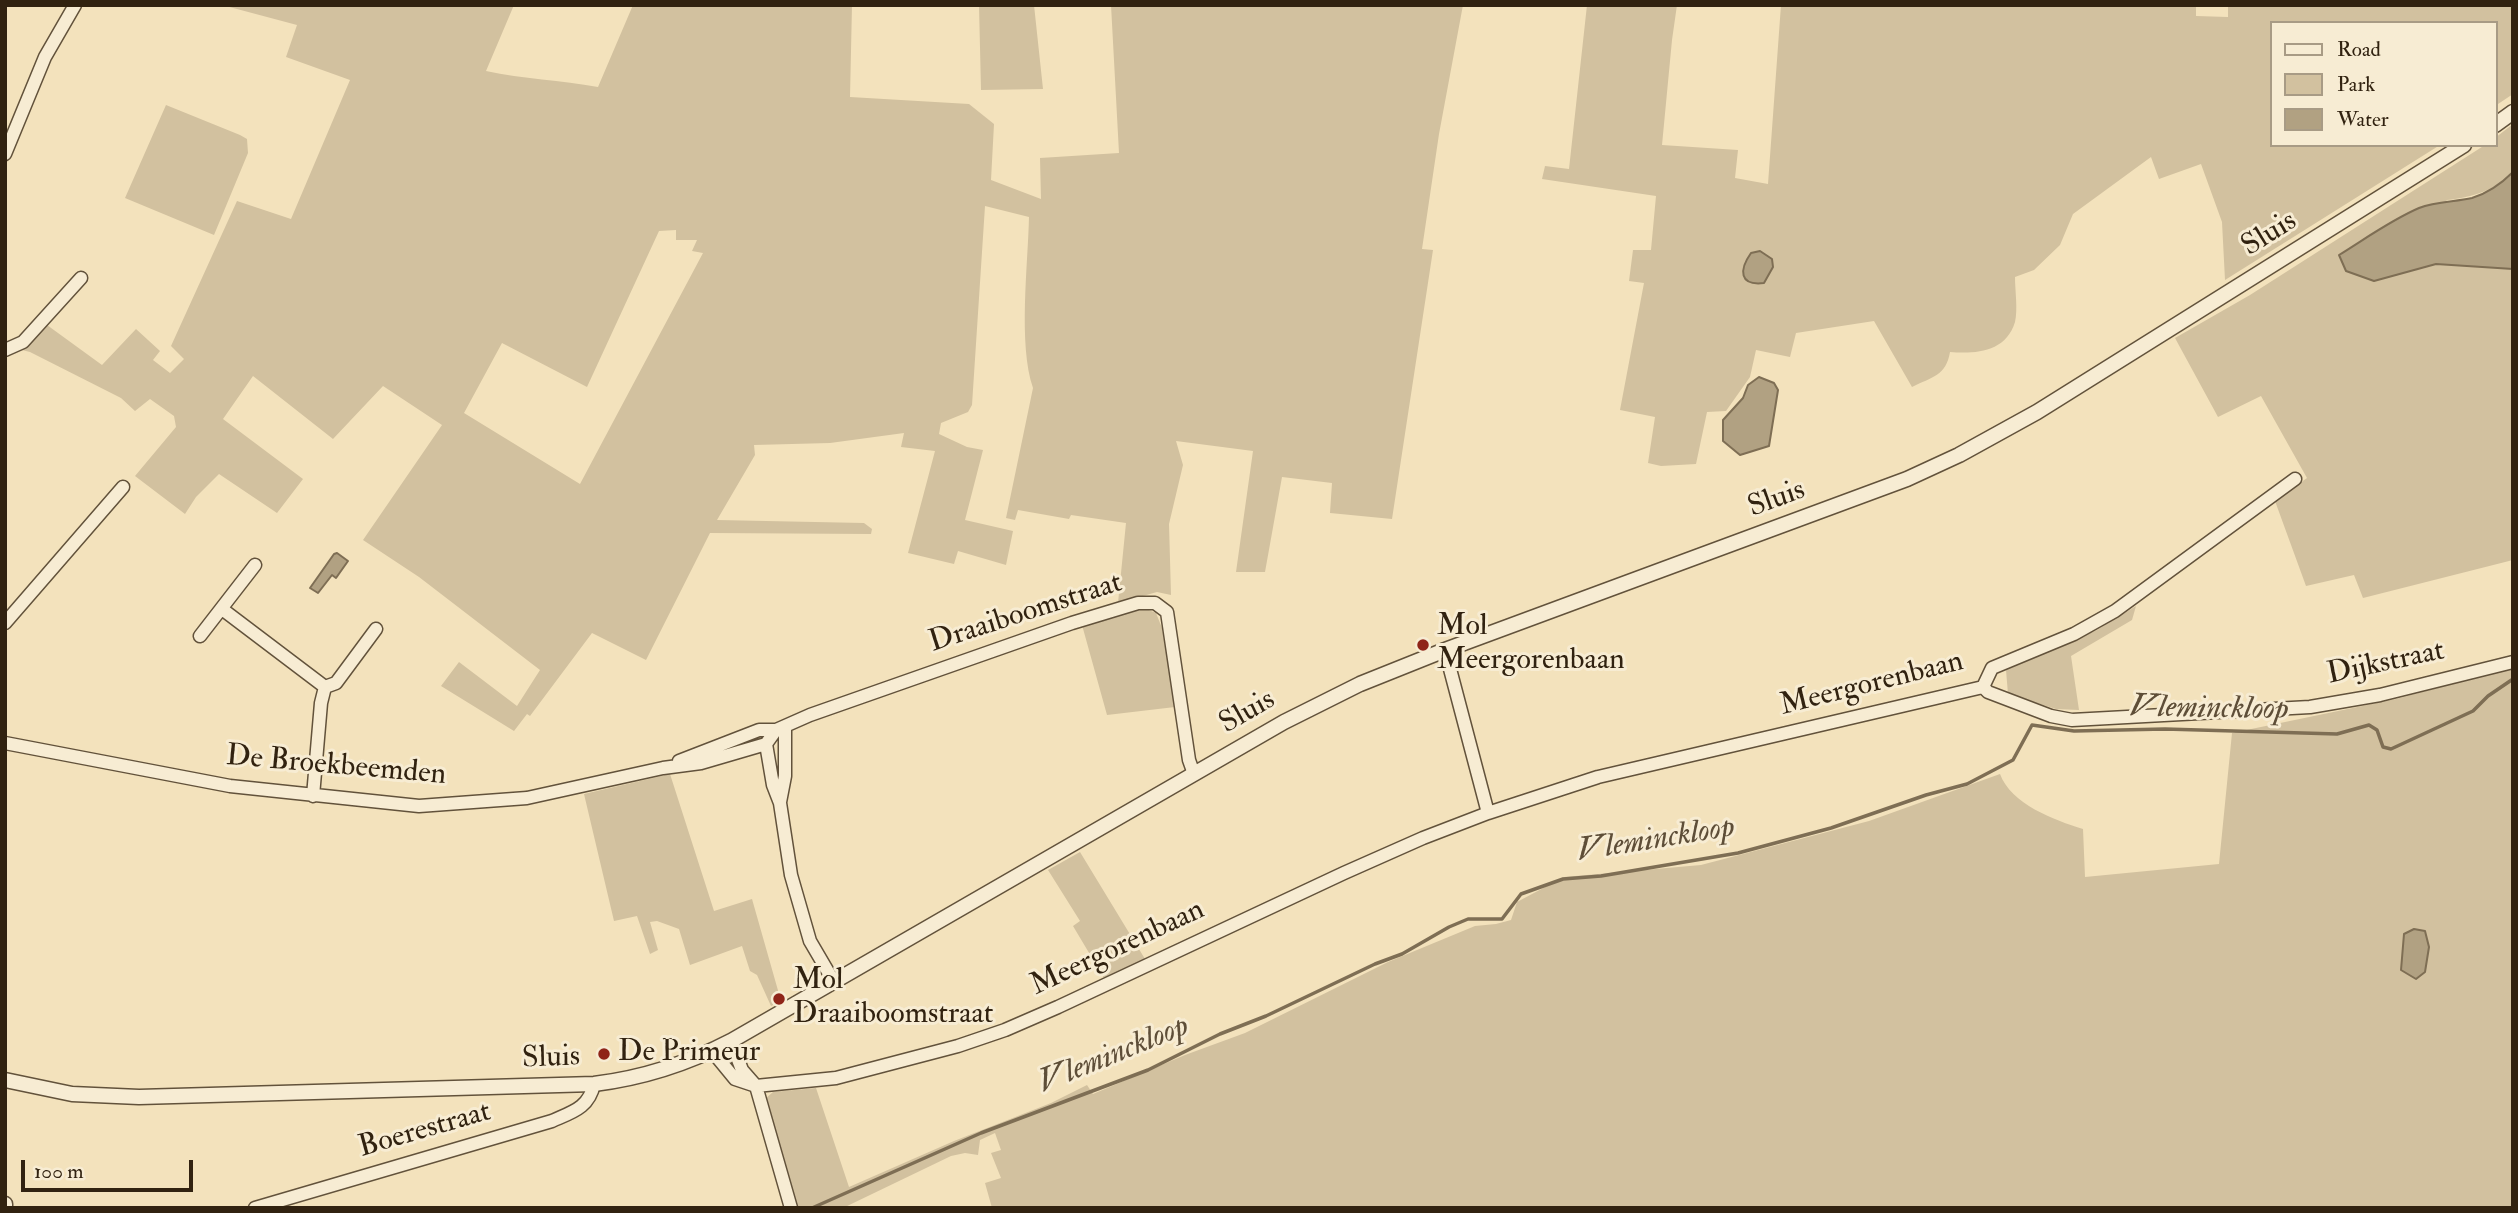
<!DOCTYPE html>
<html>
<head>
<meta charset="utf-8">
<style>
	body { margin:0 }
	#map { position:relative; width:2518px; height:1213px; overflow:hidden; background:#f3e2bc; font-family:"IM FELL Double Pica",serif }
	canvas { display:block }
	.frame { position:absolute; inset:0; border:7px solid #312210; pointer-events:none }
	.legend { position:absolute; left:2270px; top:21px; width:228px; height:126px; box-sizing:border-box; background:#f7ecd3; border:2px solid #a89b85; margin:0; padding:9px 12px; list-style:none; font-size:21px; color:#312210 }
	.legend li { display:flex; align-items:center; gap:14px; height:35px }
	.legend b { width:35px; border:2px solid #a89b85 }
	.scale { position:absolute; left:21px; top:1160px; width:172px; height:32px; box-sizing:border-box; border:4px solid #312210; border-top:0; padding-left:9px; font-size:21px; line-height:24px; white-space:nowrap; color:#312210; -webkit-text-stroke:5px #f7ecd3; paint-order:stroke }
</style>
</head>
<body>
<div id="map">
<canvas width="2518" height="1213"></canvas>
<div class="frame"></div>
<ul class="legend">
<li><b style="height:9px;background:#f7ecd3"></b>Road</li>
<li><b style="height:19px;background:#d2c19f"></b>Park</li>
<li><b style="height:19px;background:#b1a182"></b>Water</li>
</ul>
<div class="scale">100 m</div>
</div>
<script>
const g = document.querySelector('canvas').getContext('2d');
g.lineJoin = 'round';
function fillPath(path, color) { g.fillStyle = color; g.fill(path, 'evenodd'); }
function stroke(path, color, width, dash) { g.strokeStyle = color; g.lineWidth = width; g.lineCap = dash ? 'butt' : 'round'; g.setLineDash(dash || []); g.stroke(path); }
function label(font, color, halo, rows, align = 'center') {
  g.font = font + ' "IM FELL Double Pica",serif'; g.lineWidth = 6; g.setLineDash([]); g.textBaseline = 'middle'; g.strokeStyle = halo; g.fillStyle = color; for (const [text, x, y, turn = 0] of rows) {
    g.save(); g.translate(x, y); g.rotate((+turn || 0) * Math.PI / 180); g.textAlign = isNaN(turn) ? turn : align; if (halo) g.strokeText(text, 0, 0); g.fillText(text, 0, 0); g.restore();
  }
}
const green = new Path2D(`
	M222,5H514L486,71C523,79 561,80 598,87L633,5H852L850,97L969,104L994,124L991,180L1041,199L1040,158L1119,153L1111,5H1463L1439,134L1422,249L1433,250L1392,519L1330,513L1332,483L1282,477L1265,572H1236L1253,451L1176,441L1183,465L1169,524L1171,595L1157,592L1118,603L1126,523L1071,515L1069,519L1018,510L1015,520L1006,518L1033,388C1018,344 1028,265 1029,217L985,206L972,405L968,412L941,423L939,434L967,447L983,450L965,520L1013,531L1006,565L958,551L954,564L908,553L935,451L901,447L904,433L830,443L754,445L755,455L717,520L864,523L872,529L871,534L710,533L646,660L592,633L530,716L527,714L514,731L441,686L459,662L517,706L540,670L419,577L363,540L442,425L383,386L333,439L253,376L223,419L303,479L277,513L219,474L196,497L185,514L135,476L176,427L174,416L150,399L135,411L121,398L30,352L22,350L47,325L102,365L136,329L160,351L153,360L170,373L184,359L171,346L237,201L291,219L350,80L286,57L297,25ZM676,230V240H697L692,251L703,253L580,484L464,413L502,343L587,387L659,231Z
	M979,5H1034L1043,89L981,90Z
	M1587,5H1677L1672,40L1662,145L1738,150L1735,178L1768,184L1781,5H2196V16L2228,17V5H2513V94L2495,106V23H2271V145H2440L2225,280L2222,222L2201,164L2159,179L2151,157L2073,214L2060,245L2034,270L2015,277C2015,291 2018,309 2015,322C2006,352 1976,354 1950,352C1946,376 1932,377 1912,387L1874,321L1796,333L1790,357L1756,350L1750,377L1726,411L1707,412L1696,464L1661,466L1648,463L1655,417L1620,410L1644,283L1629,281L1633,250H1651L1656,196L1542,179L1545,166L1569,169Z
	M166,105L240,135L247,139L248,153L214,235L125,198Z
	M2513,124V172C2494,191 2473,197 2447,200L2374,281L2436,264L2513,269V560L2363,598L2354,575L2306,586L2275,501L2307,478L2261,396L2218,417L2175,338L2250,295L2485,145H2495V138Z
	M2136,606L2132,620L2071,656L2079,710L2056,709L2008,694L2006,670L2097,630Z
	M1144,608L1156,613L1162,628L1175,707L1107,715L1082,625Z
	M2513,668V1208H992L985,1183L1001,1178L991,1153L1001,1150L995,1133L980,1140L978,1155L965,1153L951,1156L843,1208H797L765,1099L773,1092L816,1088L849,1187L954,1141L1051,1103L1087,1085L1093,1094L1185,1055L1245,1033L1388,962L1475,926L1496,924L1511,920L1517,902L1564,877L1701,865L1869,821L2000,774C2011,804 2054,820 2083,829L2085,877L2219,864L2232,733L2396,699Z
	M670,774L714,911L752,899L781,1001L771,1006L757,975L750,971L742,946L690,965L679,929L657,921L650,922L658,950L650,954L637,916L614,921L584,794Z
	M1080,852L1145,959L1104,978L1073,926L1080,921L1048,870Z`);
const water = new Path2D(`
	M2513,172V269L2436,264L2374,281L2346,271L2339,255C2365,239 2391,220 2419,208C2436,201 2455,202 2472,198C2488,193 2502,183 2513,172Z
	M1760,251L1772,259L1773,267L1764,283C1739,286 1739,270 1751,253Z
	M1759,377L1774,383L1778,390L1769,446L1740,455L1723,441V420L1743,398L1748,385Z
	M337,553L348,561L336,578L332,575L318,593L310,588L334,554Z
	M2414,929L2425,931L2429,947L2425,972L2416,979L2401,970L2404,934Z`);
const stream = new Path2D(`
	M812,1208L981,1133L1148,1070L1220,1034L1266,1016L1375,964L1402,954L1449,927L1468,919H1502L1521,894L1563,879L1601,876L1738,853L1831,828L1926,795L1967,784L2013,760L2032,725L2074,731L2165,729L2337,734L2369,725L2377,730L2383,747L2391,749L2473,711L2488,696L2513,679`);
const minor = new Path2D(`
	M5,154L45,57L75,5
	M5,350L23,342L81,278
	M222,609L325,687L321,703L313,796
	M5,623L123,487
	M200,636L255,565
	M1445,650L1488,813
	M325,687L336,683L376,629
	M1983,687L1988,692L2051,716L2072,720L2310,707L2380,695L2513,662
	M1983,687L1992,668L2074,634L2115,611L2295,479
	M5,743L230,786L419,806L527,798L663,768L701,763L766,744
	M679,761L759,730H776
	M780,802L785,776V727
	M834,982L810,941L791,875L780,803L773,785L766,744L776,730L810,715L1072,623L1138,603H1155L1167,612L1189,760L1194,774
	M731,1041L742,1070L756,1086L791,1208
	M712,1051L735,1079L756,1086L836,1078L958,1046L1005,1030L1058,1007L1344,873L1423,838L1488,813L1598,777L1983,687
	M255,1208L552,1121C572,1112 589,1108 594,1084`);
const tertiary = new Path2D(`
	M2495,125L2513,112
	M5,1080L72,1094L139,1097L594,1084C643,1078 687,1064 731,1041L1284,722L1360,684L1445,650L1907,479L1959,455L2037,412L2464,145
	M5,1204V1208`);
const markers = [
	[1423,645,7,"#8f2418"],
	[779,999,7,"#8f2418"],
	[604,1054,7,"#8f2418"]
];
const streetNames = [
	["Sluis",2270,235,-32],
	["Sluis",1777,500,-20],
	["Draaiboomstraat",1026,614,-18],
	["Dijkstraat",2386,664,-12],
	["Meergorenbaan",1872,685,-14],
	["Sluis",1248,713,-30],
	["De Broekbeemden",336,767,5],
	["Meergorenbaan",1118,949,-25],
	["Sluis",551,1059,-2],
	["Boerestraat",425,1131,-16]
];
const poiNames = [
	["Mol",1437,628],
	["Meergorenbaan",1437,662],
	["Mol",793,982],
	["Draaiboomstraat",793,1016],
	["De Primeur",618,1054]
];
const waterNames = [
	["Vleminckloop",2209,710,1],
	["Vleminckloop",1656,841,-9],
	["Vleminckloop",1114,1056,-22]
];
fillPath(green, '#d2c19f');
fillPath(water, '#b1a182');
stroke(water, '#7e6e54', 2);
stroke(stream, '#7e6e54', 3.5);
stroke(minor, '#62523b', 15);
stroke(tertiary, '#62523b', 17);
stroke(minor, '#f7ecd3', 12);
stroke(tertiary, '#f7ecd3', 14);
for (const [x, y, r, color] of markers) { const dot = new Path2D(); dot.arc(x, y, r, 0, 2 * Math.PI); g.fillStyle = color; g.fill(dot); stroke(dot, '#f7ecd3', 2.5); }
label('30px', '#312210', '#f7ecd3', streetNames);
label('30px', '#312210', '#f7ecd3', poiNames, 'left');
label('italic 32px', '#5e4e38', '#f7ecd3', waterNames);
</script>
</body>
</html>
